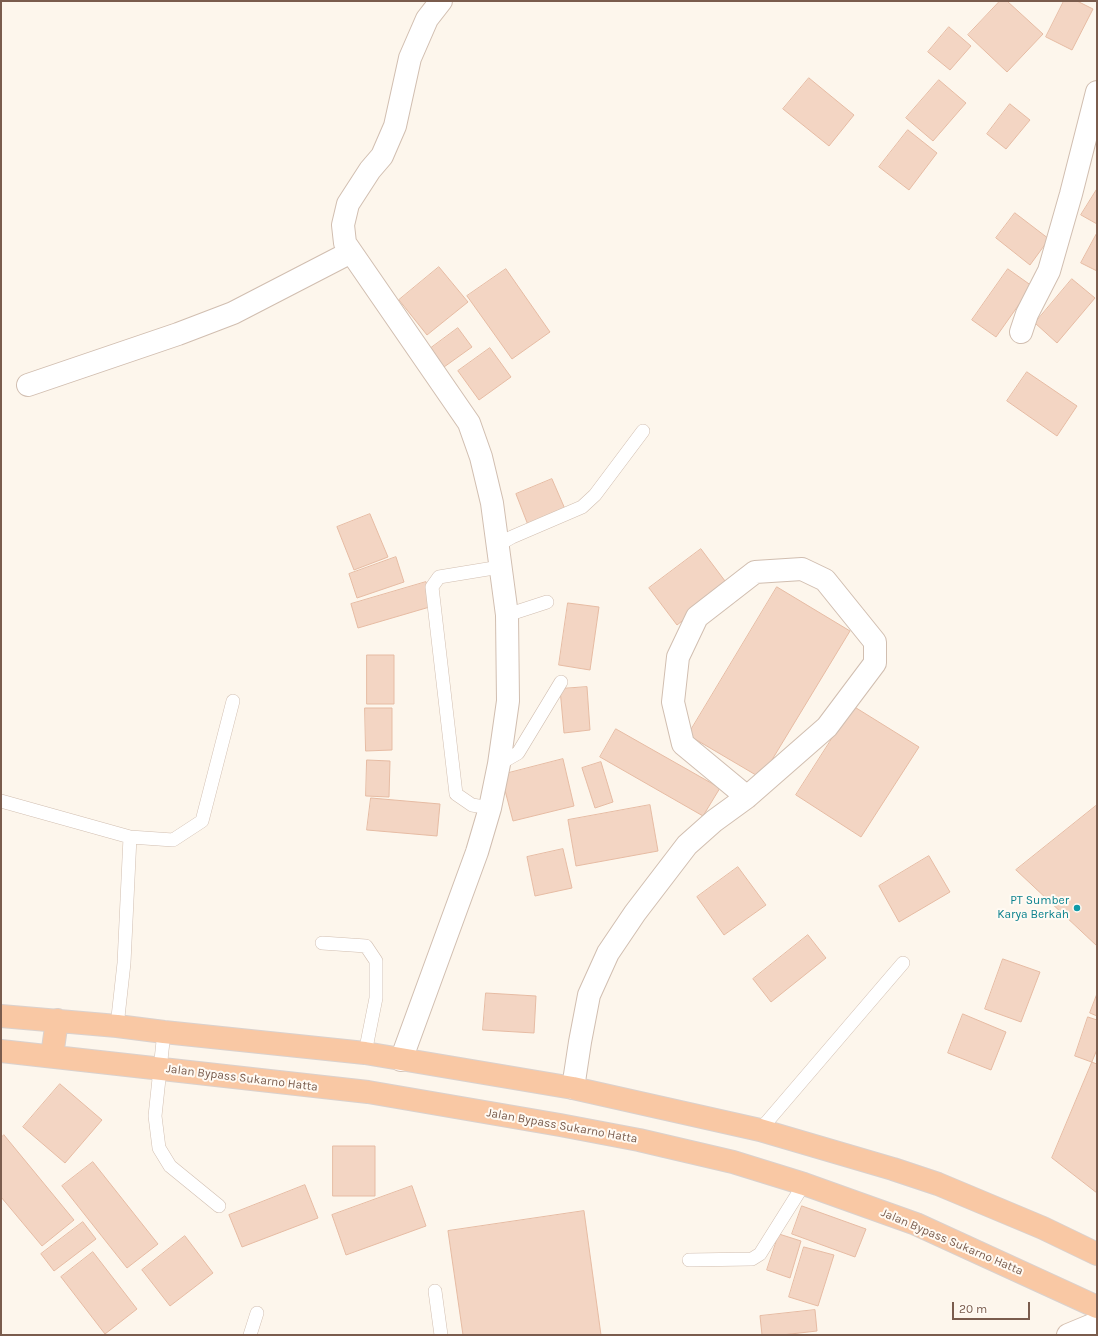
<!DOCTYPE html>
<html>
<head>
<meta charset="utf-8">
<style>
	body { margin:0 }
	#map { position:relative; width:1098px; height:1336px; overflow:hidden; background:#fdf6ec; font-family:Karla,sans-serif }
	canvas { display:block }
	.frame { position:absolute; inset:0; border:2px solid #7a5c4d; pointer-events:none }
	.scale { position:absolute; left:952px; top:1302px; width:78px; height:18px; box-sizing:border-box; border:2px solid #7a5c4d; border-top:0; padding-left:5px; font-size:12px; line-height:14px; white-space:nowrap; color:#7a5c4d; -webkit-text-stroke:3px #fffaf3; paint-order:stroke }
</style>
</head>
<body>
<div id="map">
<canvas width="1098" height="1336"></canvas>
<div class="frame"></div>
<div class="scale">20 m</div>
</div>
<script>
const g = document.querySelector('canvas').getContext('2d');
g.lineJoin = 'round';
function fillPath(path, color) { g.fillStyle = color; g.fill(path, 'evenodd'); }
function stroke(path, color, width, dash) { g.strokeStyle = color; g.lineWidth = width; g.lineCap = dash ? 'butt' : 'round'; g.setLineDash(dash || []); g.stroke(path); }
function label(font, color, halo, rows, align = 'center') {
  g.font = font + ' Karla,sans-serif'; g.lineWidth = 4; g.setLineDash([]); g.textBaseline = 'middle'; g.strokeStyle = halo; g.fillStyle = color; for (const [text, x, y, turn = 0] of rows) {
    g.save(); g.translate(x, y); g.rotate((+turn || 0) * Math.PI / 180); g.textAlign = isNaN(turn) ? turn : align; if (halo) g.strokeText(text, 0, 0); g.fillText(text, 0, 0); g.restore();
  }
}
const building = new Path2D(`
	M1000,1H1007L1043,34L1007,72L968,35Z
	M1064,1H1077L1093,9L1072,50L1046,37Z
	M949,27L971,46L950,70L928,52Z
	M809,78L854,115L829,146L783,109Z
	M939,80L966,103L933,141L906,118Z
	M1010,104L1030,120L1006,149L987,134Z
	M908,130L937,153L909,190L879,167Z
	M1097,189V224L1081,215Z
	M1015,213L1049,239L1030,265L996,238Z
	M1097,233V271L1081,263Z
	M439,267L468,302L427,335L399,300Z
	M506,269L550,332L512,359L467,296Z
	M1008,269L1032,286L996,337L972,320Z
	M1072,279L1095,298L1057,343L1035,323Z
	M458,328L472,347L444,367L431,348Z
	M490,348L511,377L479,400L458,371Z
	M1027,372L1077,406L1057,436L1007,401Z
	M552,479L565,509L528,525L516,494Z
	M370,514L388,557L354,570L337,527Z
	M701,549L728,585L677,625L649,588Z
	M396,557L404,582L357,598L349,574Z
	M426,582L433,606L358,628L351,604Z
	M777,587L850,631L761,778L688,735Z
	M568,603L599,607L590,670L559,665Z
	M367,655H394V704H367Z
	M587,687L590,730L564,733L560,689Z
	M853,706L919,747L861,837L796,795Z
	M365,708H392V750L366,751Z
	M616,729L720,788L703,816L600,757Z
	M563,759L574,806L513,821L501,775Z
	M367,760L390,761L389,797L366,796Z
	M601,762L613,802L595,808L582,768Z
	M371,798L440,804L437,836L367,830Z
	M650,805L658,851L576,866L568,820Z
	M1097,805V946L1016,870Z
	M563,849L572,888L535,896L527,857Z
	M929,856L950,892L899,922L879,886Z
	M738,867L766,905L724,935L697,897Z
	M808,935L826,958L771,1002L753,979Z
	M1003,959L1040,972L1021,1022L985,1009Z
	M486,993L536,996L534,1033L483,1030Z
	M1097,994V1016L1090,1013Z
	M963,1014L1006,1032L991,1070L948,1053Z
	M1088,1017L1097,1020V1064L1075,1056Z
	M1097,1050V1193L1052,1158Z
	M60,1084L102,1120L65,1163L23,1127Z
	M4,1135L74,1220L42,1246L1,1197V1138Z
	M333,1146H375V1196H333Z
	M93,1162L158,1244L127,1268L62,1186Z
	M305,1185L318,1218L242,1247L229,1215Z
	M412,1186L426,1226L346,1255L332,1215Z
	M802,1206L866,1229L855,1257L792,1234Z
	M584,1211L601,1335H463L448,1231Z
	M83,1222L96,1239L54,1271L41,1254Z
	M779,1234L801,1241L790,1278L767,1270Z
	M185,1236L213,1273L170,1306L142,1270Z
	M804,1247L834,1255L818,1306L789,1297Z
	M93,1252L137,1309L105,1334L61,1277Z
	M815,1310L817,1331L782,1335H762L760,1316Z`);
const service = new Path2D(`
	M498,545L512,537L582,507L595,495L643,431
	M507,615L547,602
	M499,764L518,753L561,682
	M1,801L130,837
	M490,808L472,805L456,794L432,587L439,577L500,567
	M322,943L366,946L376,961V998L365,1053
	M117,1026L124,963L130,837L173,840L202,821L233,701
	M164,1032L155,1116L159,1148L170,1166L219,1206
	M760,1130L903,963
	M689,1260L752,1259L760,1254L804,1184
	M435,1291L441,1335
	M250,1335L257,1313`);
const minor = new Path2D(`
	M1021,332L1027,314L1049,271L1071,194L1097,92
	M28,385L178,334L233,313L351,252
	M401,1060L477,852L490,808L499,764L508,701L507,615L492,503L481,457L469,423L345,243L343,225L348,204L370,170L382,156L395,126L410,58L427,19L441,1
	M573,1088L580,1042L589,995L608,953L635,913L687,845L714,821L747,797L827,727L875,663V642L825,580L802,569L755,572L697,617L678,657L673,702L683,744L747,797`);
const secondary = new Path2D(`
	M1068,1335L1097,1323`);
const trunk = new Path2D(`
	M1,1016L117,1026L164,1032L365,1053L573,1088L760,1130L893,1169L938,1184L1043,1228L1097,1254
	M1,1051L368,1092L560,1125L639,1140L733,1162L804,1184L916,1224L1097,1307
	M52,1056L57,1020`);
const markers = [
	[1077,908,4,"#0f9aa8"]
];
const cultureNames = [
	["PT Sumber",1069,901],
	["Karya Berkah",1069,915]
];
const streetNames = [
	["Jalan Bypass Sukarno Hatta",242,1078,7],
	["Jalan Bypass Sukarno Hatta",562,1126,10],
	["Jalan Bypass Sukarno Hatta",952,1242,23]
];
fillPath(building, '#f3d5c3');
stroke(building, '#e6bba3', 1);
stroke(service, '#d1beb0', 14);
stroke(minor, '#d1beb0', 24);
stroke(secondary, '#d6c0b0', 24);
stroke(trunk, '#dad1cd', 24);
stroke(service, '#fff', 13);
stroke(minor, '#fff', 22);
stroke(secondary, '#fff', 22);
stroke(trunk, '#f9c8a4', 22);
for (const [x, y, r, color] of markers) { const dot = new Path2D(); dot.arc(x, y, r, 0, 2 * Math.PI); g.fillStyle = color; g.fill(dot); stroke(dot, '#fffaf3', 1.5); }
label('12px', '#0d838f', '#fffaf3', cultureNames, 'right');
label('12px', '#7a5c4d', '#fffaf3', streetNames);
</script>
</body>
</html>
